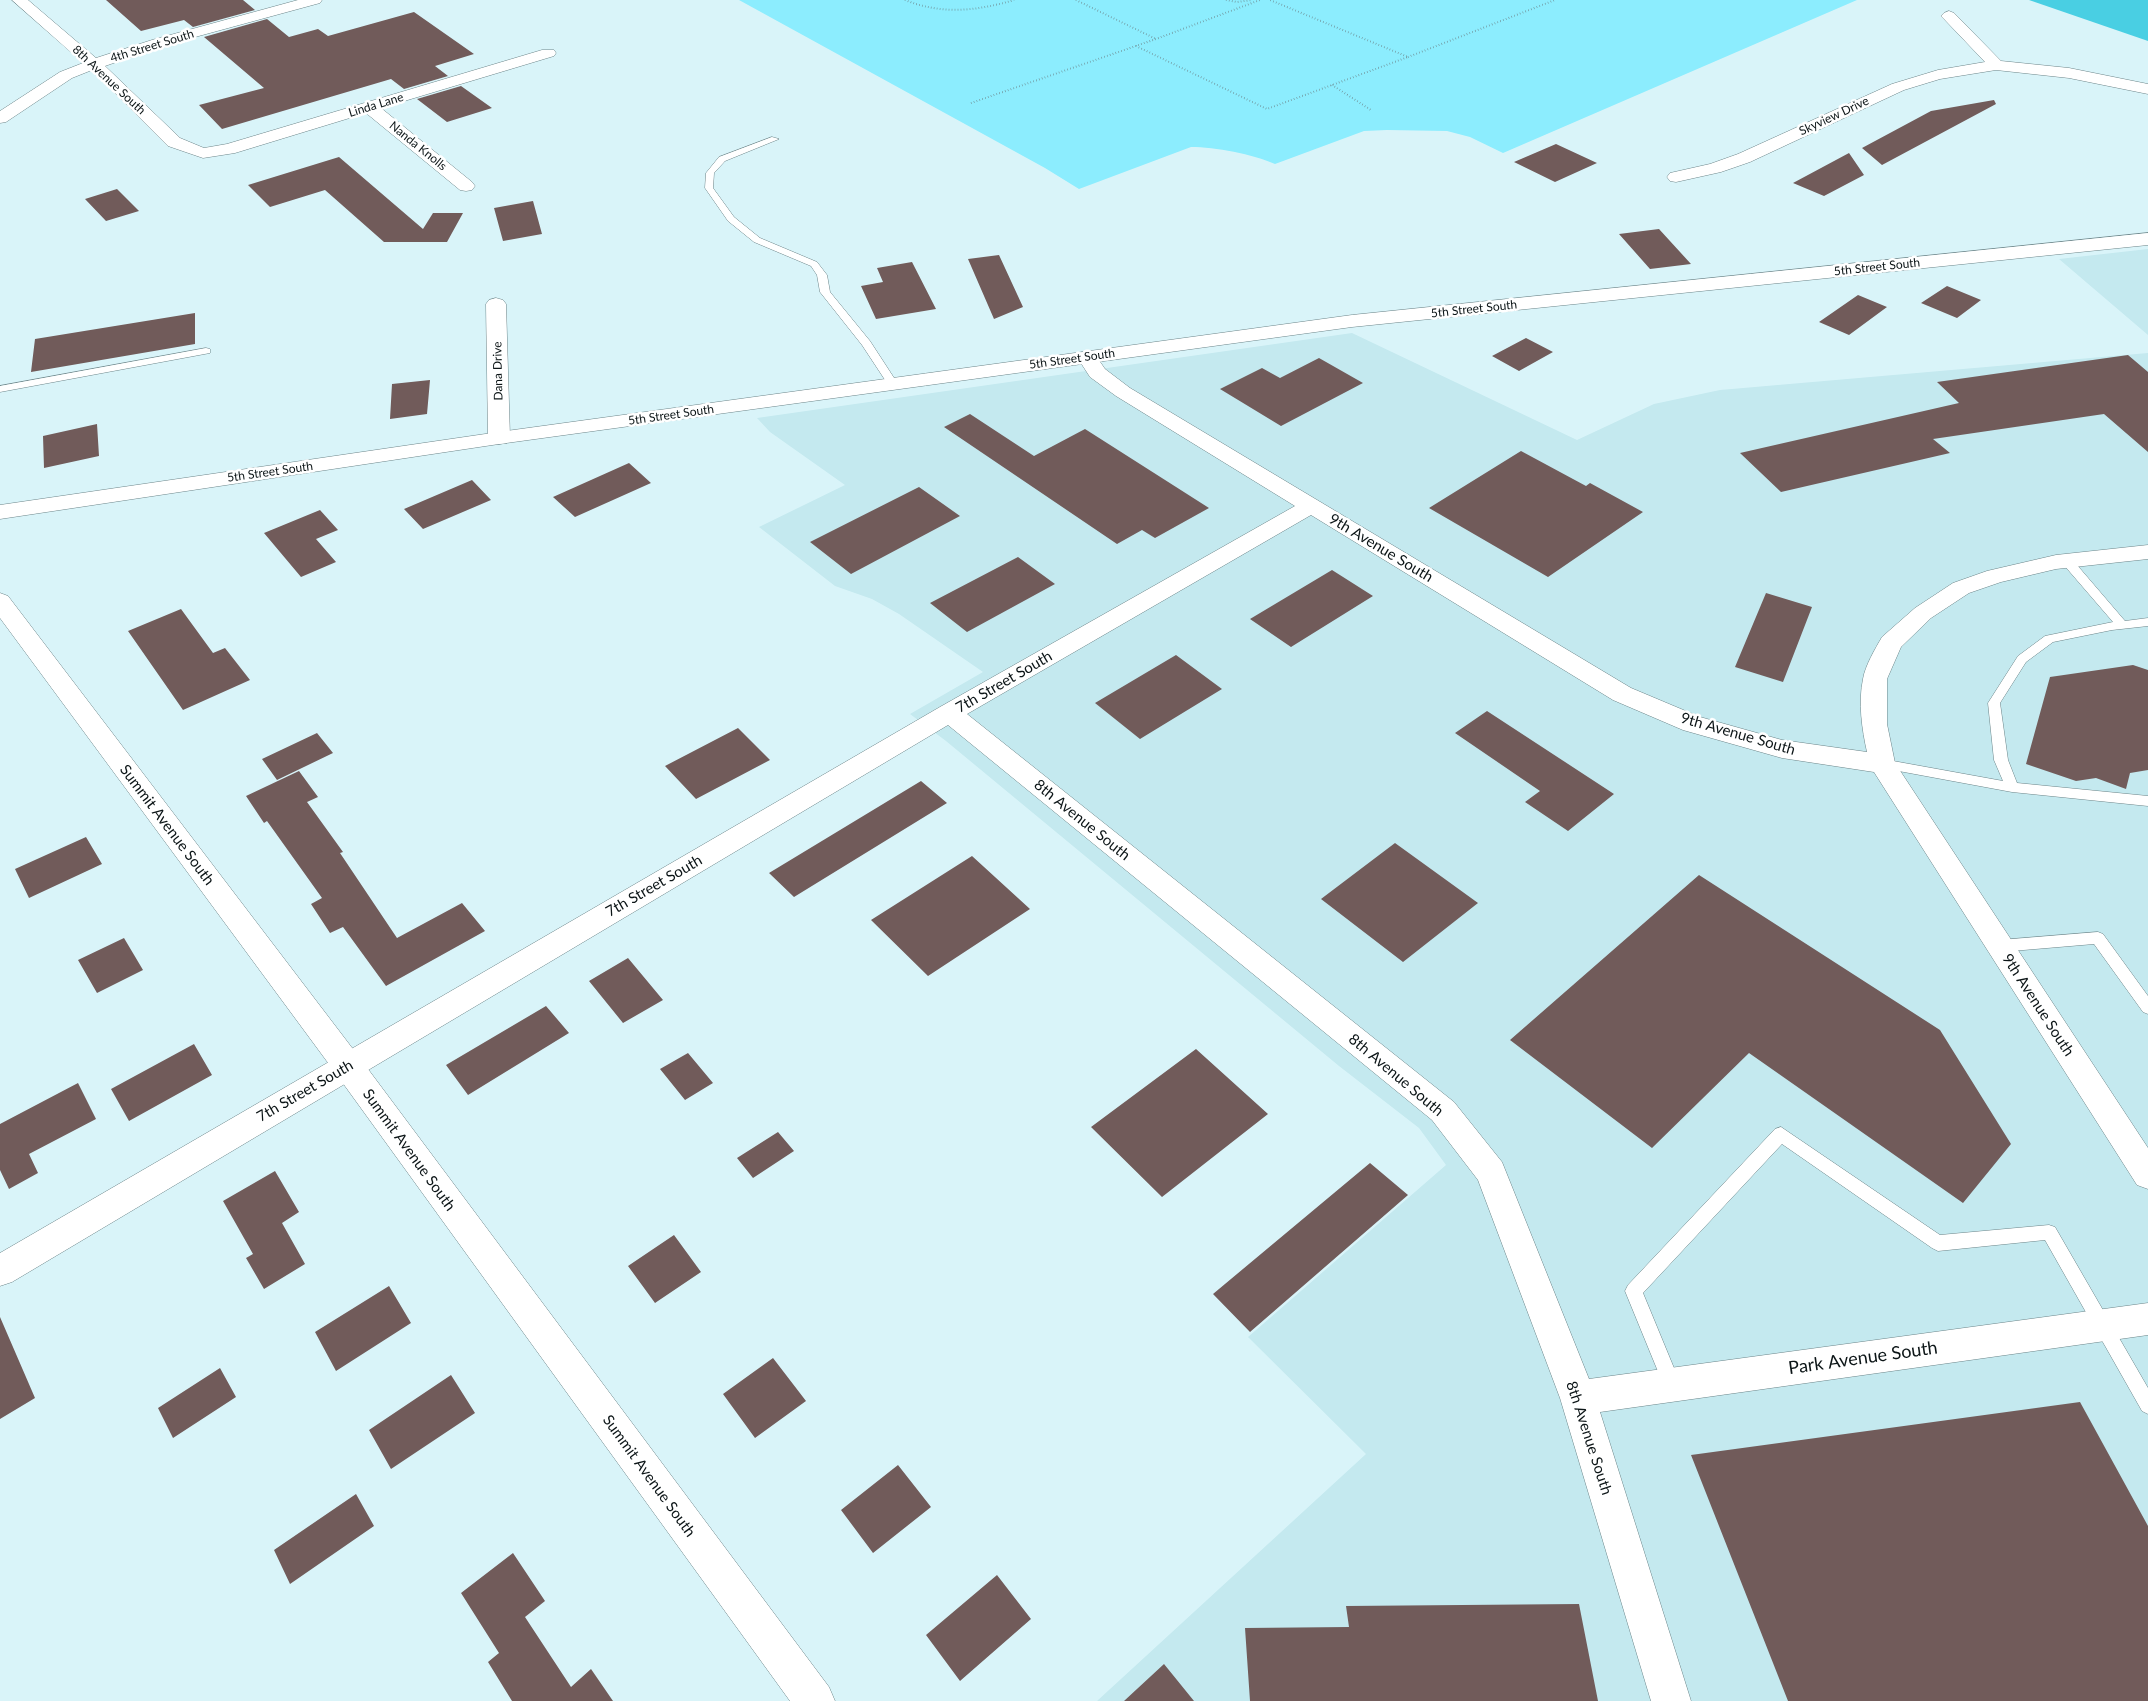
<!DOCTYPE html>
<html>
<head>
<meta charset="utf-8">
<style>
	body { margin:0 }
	canvas { display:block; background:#d9f4f9 }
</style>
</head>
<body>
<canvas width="2148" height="1701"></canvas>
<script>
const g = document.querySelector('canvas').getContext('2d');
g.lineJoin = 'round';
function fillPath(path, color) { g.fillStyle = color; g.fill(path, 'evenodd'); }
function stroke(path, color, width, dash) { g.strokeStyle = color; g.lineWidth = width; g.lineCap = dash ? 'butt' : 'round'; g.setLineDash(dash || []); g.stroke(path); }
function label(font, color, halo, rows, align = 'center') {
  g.font = font + ' Lato,sans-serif'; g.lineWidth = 5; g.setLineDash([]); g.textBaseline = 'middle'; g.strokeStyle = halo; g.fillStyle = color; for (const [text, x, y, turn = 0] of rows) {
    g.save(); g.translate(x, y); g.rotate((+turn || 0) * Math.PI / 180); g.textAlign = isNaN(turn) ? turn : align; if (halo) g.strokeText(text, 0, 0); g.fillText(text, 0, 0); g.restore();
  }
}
const built = new Path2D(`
	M2148,249V335L2059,259Z
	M1352,333L1577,440L1654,404L1720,390L2148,353V1701H1097L1366,1454L1248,1337L1446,1165L1419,1128L1339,1066L946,741L910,714L983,672L899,614L872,599L835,586L759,527L845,485L770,432L757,418Z`);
const green = new Path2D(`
	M739,0H1857L1503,153L1470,137L1447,131L1387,130L1364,131L1275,164C1253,154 1215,147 1191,147L1079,189L1045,168Z`);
const forest = new Path2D(`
	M2029,0H2148V41Z`);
const building = new Path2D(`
	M106,0H243L255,10L193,27L184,20L141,31Z
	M414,12L474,54L435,66L448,76L404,89L391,79L222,129L199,105L264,88L204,37L267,19L289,37L318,29L328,36Z
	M461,86L492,108L447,122L417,99Z
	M1994,100L1996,104L1882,165L1862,148L1931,111Z
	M1556,144L1597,163L1555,182L1514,162Z
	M1849,153L1864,175L1824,196L1793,183Z
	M339,157L423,229L433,213H463L447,242H384L325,190L270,207L248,185Z
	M117,189L139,211L106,221L85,199Z
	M533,201L542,234L503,241L494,208Z
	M1659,229L1691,264L1650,269L1619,234Z
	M999,255L1023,307L994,319L968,259Z
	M912,262L936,309L876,319L861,286L883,282L877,268Z
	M1947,286L1981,300L1957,318L1921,303Z
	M1858,295L1887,307L1849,335L1819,322Z
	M195,313V344L31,372L35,339Z
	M1526,338L1553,352L1519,371L1492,356Z
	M2128,355L2148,372V452L2104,414L1933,439L1950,453L1781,492L1740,453L1959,403L1937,382Z
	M1319,358L1363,383L1281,426L1220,389L1262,368L1280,378Z
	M430,380L427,414L390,419L392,384Z
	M970,414L1034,456L1085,429L1209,508L1155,538L1142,530L1117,544L944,427Z
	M97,424L99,456L44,468L43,436Z
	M1521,451L1586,486L1590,483L1643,512L1548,577L1429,508Z
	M629,463L651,483L575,517L553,497Z
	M472,480L491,500L423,529L404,509Z
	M919,487L960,516L851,574L810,542Z
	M320,510L338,530L316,539L336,562L301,577L264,533Z
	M1018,557L1055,584L967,632L930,603Z
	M1332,570L1373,596L1291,647L1250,619Z
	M1766,593L1812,607L1783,682L1735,667Z
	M181,609L213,653L225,648L250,680L183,710L128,631Z
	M1176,655L1222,689L1140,739L1095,703Z
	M2133,665L2148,670V770L2130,773L2126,789L2096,778L2076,781L2026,764L2050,677Z
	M1487,711L1614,794L1568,831L1525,802L1540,791L1455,733Z
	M738,728L770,760L696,799L665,766Z
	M317,733L333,753L277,780L262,759Z
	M299,771L318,797L307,802L343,852L340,853L397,938L462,903L485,931L386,986L343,927L330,933L311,904L322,898L267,821L264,823L246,796Z
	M921,781L947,803L794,897L769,873Z
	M86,837L102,864L29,898L15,869Z
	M1395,843L1478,903L1403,962L1321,899Z
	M972,856L1030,909L928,976L871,920Z
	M1699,875L1940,1030L2011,1144L1963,1203L1749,1053L1652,1148L1510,1040Z
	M124,938L143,970L97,993L78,960Z
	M628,958L663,1000L623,1023L589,981Z
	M546,1006L569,1033L468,1095L446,1065Z
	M194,1044L212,1075L129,1121L111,1089Z
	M1196,1049L1268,1114L1162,1197L1091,1127Z
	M688,1053L713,1083L685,1100L660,1069Z
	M78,1083L96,1119L29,1154L38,1173L9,1189L0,1170V1124Z
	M778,1132L794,1151L753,1178L737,1158Z
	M1370,1163L1408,1195L1250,1332L1213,1294Z
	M275,1171L299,1212L282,1223L305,1264L264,1289L246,1258L253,1254L223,1201Z
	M674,1235L701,1272L655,1303L628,1266Z
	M389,1286L411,1323L336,1371L315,1332Z
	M0,1317L35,1398L0,1419Z
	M773,1358L806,1401L755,1438L723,1394Z
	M220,1368L236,1397L173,1438L158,1408Z
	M451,1375L475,1413L391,1469L369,1430Z
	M2080,1402L2148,1526V1701H1788L1691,1455Z
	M898,1465L931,1507L873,1553L841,1510Z
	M356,1494L374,1526L290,1584L274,1550Z
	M513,1553L545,1601L525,1617L571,1687L591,1669L613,1701H512L488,1662L499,1653L461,1593Z
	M997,1575L1031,1619L960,1681L926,1635Z
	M1579,1604L1598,1701H1250L1245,1628L1349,1627L1346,1606Z
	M1164,1664L1194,1701H1124Z`);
const path = new Path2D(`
	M905,0C942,15 977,11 1014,0
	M1076,0L1156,39
	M1226,0L1237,2L1252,0
	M1136,46L1267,109L1408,57L1270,0
	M1408,57L1555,0
	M1332,85L1371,110
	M971,103L1156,39L1260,0`);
const service = new Path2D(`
	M772,137L779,139L725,161L714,173L713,188L734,217L760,238L817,262L827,275L830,292L870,341L898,384L897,386H889L862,345L820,292L817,275L811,266L754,242L728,221L705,188L706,173L719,157Z
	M206,348L210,349V353L0,392V386Z
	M2067,557L2071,558L2125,621L2148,618V626L2112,630L2053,642L2026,662L2000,703L2008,760L2017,783L2148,796V806L2012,792L1877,767L1875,764L1877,761L1882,759L2003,781L1994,760L1988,703L2018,656L2045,636L2113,622L2063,564L2061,561L2063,558Z
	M2098,932L2103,934L2148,996V1014L2143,1012L2094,944L2000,952L1995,950L1993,946L1995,942L2000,940Z
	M1781,1127L1940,1235L2049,1225L2055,1227L2148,1388V1414L2142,1411L2045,1240L1938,1251L1932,1248L1782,1144L1643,1293L1681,1385L1678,1391L1672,1394L1666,1391L1625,1291L1628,1285L1775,1129Z`);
const minor = new Path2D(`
	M12,0H28L96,58L152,40L298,0H322L320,3L162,46L105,66L180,138L204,148L227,144L542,50H554L556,53L554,56L381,108L472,182L475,186L472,190L466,191L460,190L366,113L235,153L203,158L168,146L92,70L72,78L6,122L0,123V111L60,72L83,63Z
	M1949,11L1954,13L2001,61L2069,68L2148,84V94L2069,78L1996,70L1940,79L1904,90L1750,162L1721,172L1676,182L1670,181L1667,177L1670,173L1710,164L1738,154L1892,84L1938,70L1985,62L1944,19L1941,16L1944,13Z
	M496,298L503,300L506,304L510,438L507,443L499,444L491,443L488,438L486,304L489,300Z
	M1087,351L1094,353L1105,369L1130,388L1631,688L1700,717L1782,740L1867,752C1862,730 1858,702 1863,679C1865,666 1875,649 1882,637L1915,608L1953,583L1987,571L2056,555L2148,545V559L2056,569L2001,582L1969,593L1931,618L1901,647L1887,679V724L1895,763L2148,1148V1189L2137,1185L1874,772L1782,758L1683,730L1613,700L1311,515L967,714L1454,1102L1502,1162L1589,1379L2148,1303V1335L1600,1412L1691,1701H1651L1560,1398L1478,1180L1432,1120L948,725L12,1282L0,1286V1253L940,707L1295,506L1116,396L1090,377L1077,357L1080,353Z`);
const tertiary = new Path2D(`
	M2148,233V245L1352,327L499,444L0,519V505L499,432L1352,315Z
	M0,593L8,596L359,1057L829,1687L835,1701H790L337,1075L0,618Z`);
const farStreetnames = [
	["4th Street South",152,46,-17],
	["8th Avenue South",109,80,43],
	["Linda Lane",376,105,-17],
	["Skyview Drive",1834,116,-25],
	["Nanda Knolls",418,146,39],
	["5th Street South",1877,267,-6],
	["5th Street South",1474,309,-6],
	["5th Street South",1072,359,-8],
	["Dana Drive",498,371,-91],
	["5th Street South",671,415,-8],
	["5th Street South",270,472,-8]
];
const streetNames = [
	["9th Avenue South",1381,548,31],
	["7th Street South",1004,682,-30],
	["9th Avenue South",1738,734,16],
	["8th Avenue South",1082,820,39],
	["Summit Avenue South",167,825,53],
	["7th Street South",654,886,-30],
	["9th Avenue South",2038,1005,57],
	["8th Avenue South",1396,1075,40],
	["7th Street South",305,1091,-30],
	["Summit Avenue South",409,1150,54],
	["8th Avenue South",1589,1438,72],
	["Summit Avenue South",649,1476,54]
];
const nearStreetnames = [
	["Park Avenue South",1863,1358,-8]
];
fillPath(built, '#c4e9ef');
fillPath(green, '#8cedfe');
fillPath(forest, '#49cfe3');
fillPath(building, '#715b5a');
stroke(service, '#6c8589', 1);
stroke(minor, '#6c8589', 1);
stroke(tertiary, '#6c8589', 1);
stroke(path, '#68797d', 2, [0.5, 2.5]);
fillPath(service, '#fff');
fillPath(minor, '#fff');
fillPath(tertiary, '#fff');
label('12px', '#0c1517', '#fff', farStreetnames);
label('15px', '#0c1517', '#fff', streetNames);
label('18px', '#0c1517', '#fff', nearStreetnames);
</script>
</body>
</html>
